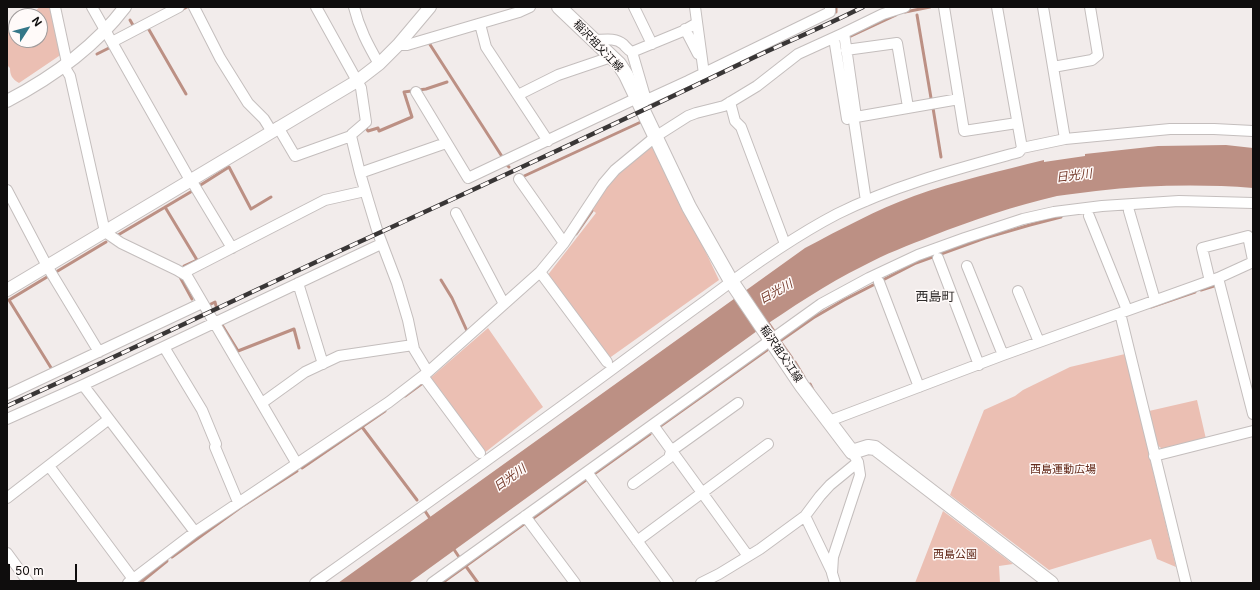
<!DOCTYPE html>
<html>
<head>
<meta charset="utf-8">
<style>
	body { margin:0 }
	#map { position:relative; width:1260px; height:590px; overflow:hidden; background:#f2eceb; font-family:Inter,sans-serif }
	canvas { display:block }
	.frame { position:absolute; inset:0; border:8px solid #0f0d0d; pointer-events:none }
	.north { position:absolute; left:8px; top:8px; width:40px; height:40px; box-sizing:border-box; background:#fffaf9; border:1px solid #9f9b9b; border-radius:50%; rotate:54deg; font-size:11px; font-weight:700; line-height:16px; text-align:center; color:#0f0d0d }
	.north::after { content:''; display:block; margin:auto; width:14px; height:18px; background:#347788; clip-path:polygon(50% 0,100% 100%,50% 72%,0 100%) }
	.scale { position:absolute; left:8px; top:564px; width:69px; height:18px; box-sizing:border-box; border:2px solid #0f0d0d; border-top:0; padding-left:5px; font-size:12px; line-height:14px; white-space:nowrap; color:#0f0d0d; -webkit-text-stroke:3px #fffaf9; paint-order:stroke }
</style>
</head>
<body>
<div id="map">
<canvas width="1260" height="590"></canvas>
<div class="frame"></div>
<div class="north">N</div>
<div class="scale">50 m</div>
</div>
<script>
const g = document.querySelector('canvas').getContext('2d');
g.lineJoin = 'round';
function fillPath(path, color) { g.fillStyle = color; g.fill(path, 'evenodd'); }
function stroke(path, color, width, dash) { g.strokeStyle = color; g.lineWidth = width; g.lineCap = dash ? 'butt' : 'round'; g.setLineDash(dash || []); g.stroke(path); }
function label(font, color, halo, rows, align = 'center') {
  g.font = font + ' Inter,"Noto Sans JP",sans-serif'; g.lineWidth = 3; g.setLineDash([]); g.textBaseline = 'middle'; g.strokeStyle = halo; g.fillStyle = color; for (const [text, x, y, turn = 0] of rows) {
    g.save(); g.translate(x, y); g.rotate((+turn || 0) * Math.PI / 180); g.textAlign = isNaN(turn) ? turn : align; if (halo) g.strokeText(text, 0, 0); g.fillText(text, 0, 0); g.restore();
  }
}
const green = new Path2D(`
	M40,7H51L62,54L19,83C12,79 10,75 10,68L7,65V27L16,20V40H40V16H28Z
	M649,146L656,147L719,280L608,359L547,276L596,213L591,209L612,178Z
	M488,328L543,407L483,454L428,380Z
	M1125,354L1176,567L1157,559L1151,539L1049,570L950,495L984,410L1015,396L1023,390L1070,367Z
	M1197,400L1206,439L1165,449L1161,448L1157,445L1149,411Z
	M943,511L1013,564L999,566L1000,583H915Z`);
const water = new Path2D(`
	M1226,145L1253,148V188C1201,184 1148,185 1096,191C1083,193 1069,194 1057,196C1014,206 973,220 932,236C909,245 885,254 863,266C826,284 791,308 757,331L409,583H338L805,248C841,229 876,210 914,196C956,181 1000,171 1044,160V162L1085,156V154L1158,146Z`);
const stream = new Path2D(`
	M836,7V12
	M181,10L187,7
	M905,12L930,7
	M917,15L931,98
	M130,20L134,27
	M148,28L186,94
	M851,36L896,15
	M429,43L503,158
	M97,54L111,47
	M842,56L844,72
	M933,108L941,157
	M366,128L368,131L378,128L379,131L412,117L404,92L426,89L447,82
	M507,165L509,167
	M522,177L643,121
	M199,186L229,167L251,209L271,197
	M165,207L197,260L184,266
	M576,234L592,211
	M118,235L194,190
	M56,272L106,242
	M47,277L9,300L53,371
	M180,277L192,299
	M441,280L452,298L467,331
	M1201,290L1214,286
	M209,305L215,302L216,306
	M1151,307L1195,292
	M767,321L774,331
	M222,325L238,351L294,329L299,348
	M792,358L780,341L813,318L844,300L916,263L985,238L1030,225L1061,217
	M795,362L804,377
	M810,384L813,390
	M405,396L424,382
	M362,427L417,500
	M659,427L767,350
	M302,468L385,411
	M594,474L650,434
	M425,511L431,520
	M532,519L586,480
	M453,548L459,557
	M172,557L241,507L297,471
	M465,565L478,583
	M140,583L167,561
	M442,583L524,524`);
const minor = new Path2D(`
	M55,7L67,63
	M92,7L190,180
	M194,7L220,58L248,103L264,119L272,132
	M316,7L361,88L366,122L352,134L351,136L360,173L368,200L378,233L397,283L408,320L414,349L428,372
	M354,7C359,28 368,45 379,64
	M634,7L652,44
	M695,7L704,74
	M944,7L964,131L1017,123
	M997,7L1022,148
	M1043,7L1065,139
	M480,24L486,47L548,141
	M685,29L698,54
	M844,33L856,117L854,121L866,201
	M834,38L847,119
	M594,40C603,40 615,37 623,44C626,47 628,50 632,52
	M112,42L179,7
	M398,45H407L519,12L530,7
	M846,50L897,43L908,107
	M64,66L70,76L105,232L121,243L177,270L187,276L297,464
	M1053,67L1092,60L1098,55L1090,7
	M416,92L468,178L637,98
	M518,95L558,75L611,57
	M646,100L632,52L683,31L697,23
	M730,102L735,121L741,127L785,244
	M640,103L688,81L830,12V7
	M856,117L959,99
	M278,127L295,156L351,136
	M360,173L446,143
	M519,179L564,243
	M191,180L232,248
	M7,190L47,266L99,352
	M1129,211L1155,300
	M456,213L504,304
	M1089,216L1127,310
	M938,258L979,365
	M967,266L1003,355
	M540,272L607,362
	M183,273L325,200L365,191
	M1218,278L1253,414
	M1210,281L1202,248L1248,236L1253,260
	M879,282L919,387
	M298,283L323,364
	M1018,291L1039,342
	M1120,313L1186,583
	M164,347L202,410L216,444L215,447L238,502
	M423,376L480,453
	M83,385L195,532
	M7,395L202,303
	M262,403L305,372L339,356L413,345
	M7,419L83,385L381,244
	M829,421L1003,355L1218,278L1253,262
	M653,425L748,556
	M1154,456L1253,431
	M49,466L133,579
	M587,472L668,583
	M633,484L669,458L671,451L738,403
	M7,498L109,419
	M525,516L575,583
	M805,516L832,572
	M637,541L768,444
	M7,553L29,583
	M128,583L195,532L389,402L428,372L540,272L564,243L603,184L615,170L655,137L688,116L696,113L724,106L757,86L798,54L844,33L883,14L905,7
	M315,583C415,512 515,441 614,368C645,345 676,322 708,299C749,268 791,238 837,214C895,185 957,169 1019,152L1022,148L1065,139L1170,129H1214L1253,131
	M432,583L821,304L869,278L918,255L965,238L1023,219L1054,212L1102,206L1179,201L1253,203
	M701,583L719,574L760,549L805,516L820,496L830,485L858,462
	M835,583L832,573L833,557L860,475L858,462L855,457`);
const tertiary = new Path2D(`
	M7,101C51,78 94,48 125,7
	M7,290L357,81L379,64L398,45L430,7`);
const secondary = new Path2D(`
	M559,7L619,64L626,75L689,207L731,281L802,386L852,452L868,447L875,448L1051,583`);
const rail = new Path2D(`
	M7,406C132,350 256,289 381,232C508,174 634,115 759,55C794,39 829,24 863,7`);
const streetNames = [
	["稲沢祖父江線",598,46,46],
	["稲沢祖父江線",781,354,56]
];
const parkNames = [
	["西島運動広場",1063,470],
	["西島公園",955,555]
];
const waterNames = [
	["日光川",1074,176,-7],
	["日光川",776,292,-29],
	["日光川",510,478,-36]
];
const quarterNames = [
	["西島町",935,297]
];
fillPath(green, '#ebbfb3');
fillPath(water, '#bc9084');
stroke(stream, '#bc9084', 3);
stroke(minor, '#c4bebd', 12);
stroke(tertiary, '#c4bebd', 14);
stroke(secondary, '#c4bebd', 16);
stroke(minor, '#fff', 10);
stroke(tertiary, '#fff', 12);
stroke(secondary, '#fff', 14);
stroke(rail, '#393636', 4.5);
stroke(rail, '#fffaf9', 3, [9]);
label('11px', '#0f0d0d', '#fffaf9', streetNames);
label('11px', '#652c1d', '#fffaf9', parkNames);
label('italic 12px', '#763b2c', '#fffaf9', waterNames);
label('13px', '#2e2a29', '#fffaf9', quarterNames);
</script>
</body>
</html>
